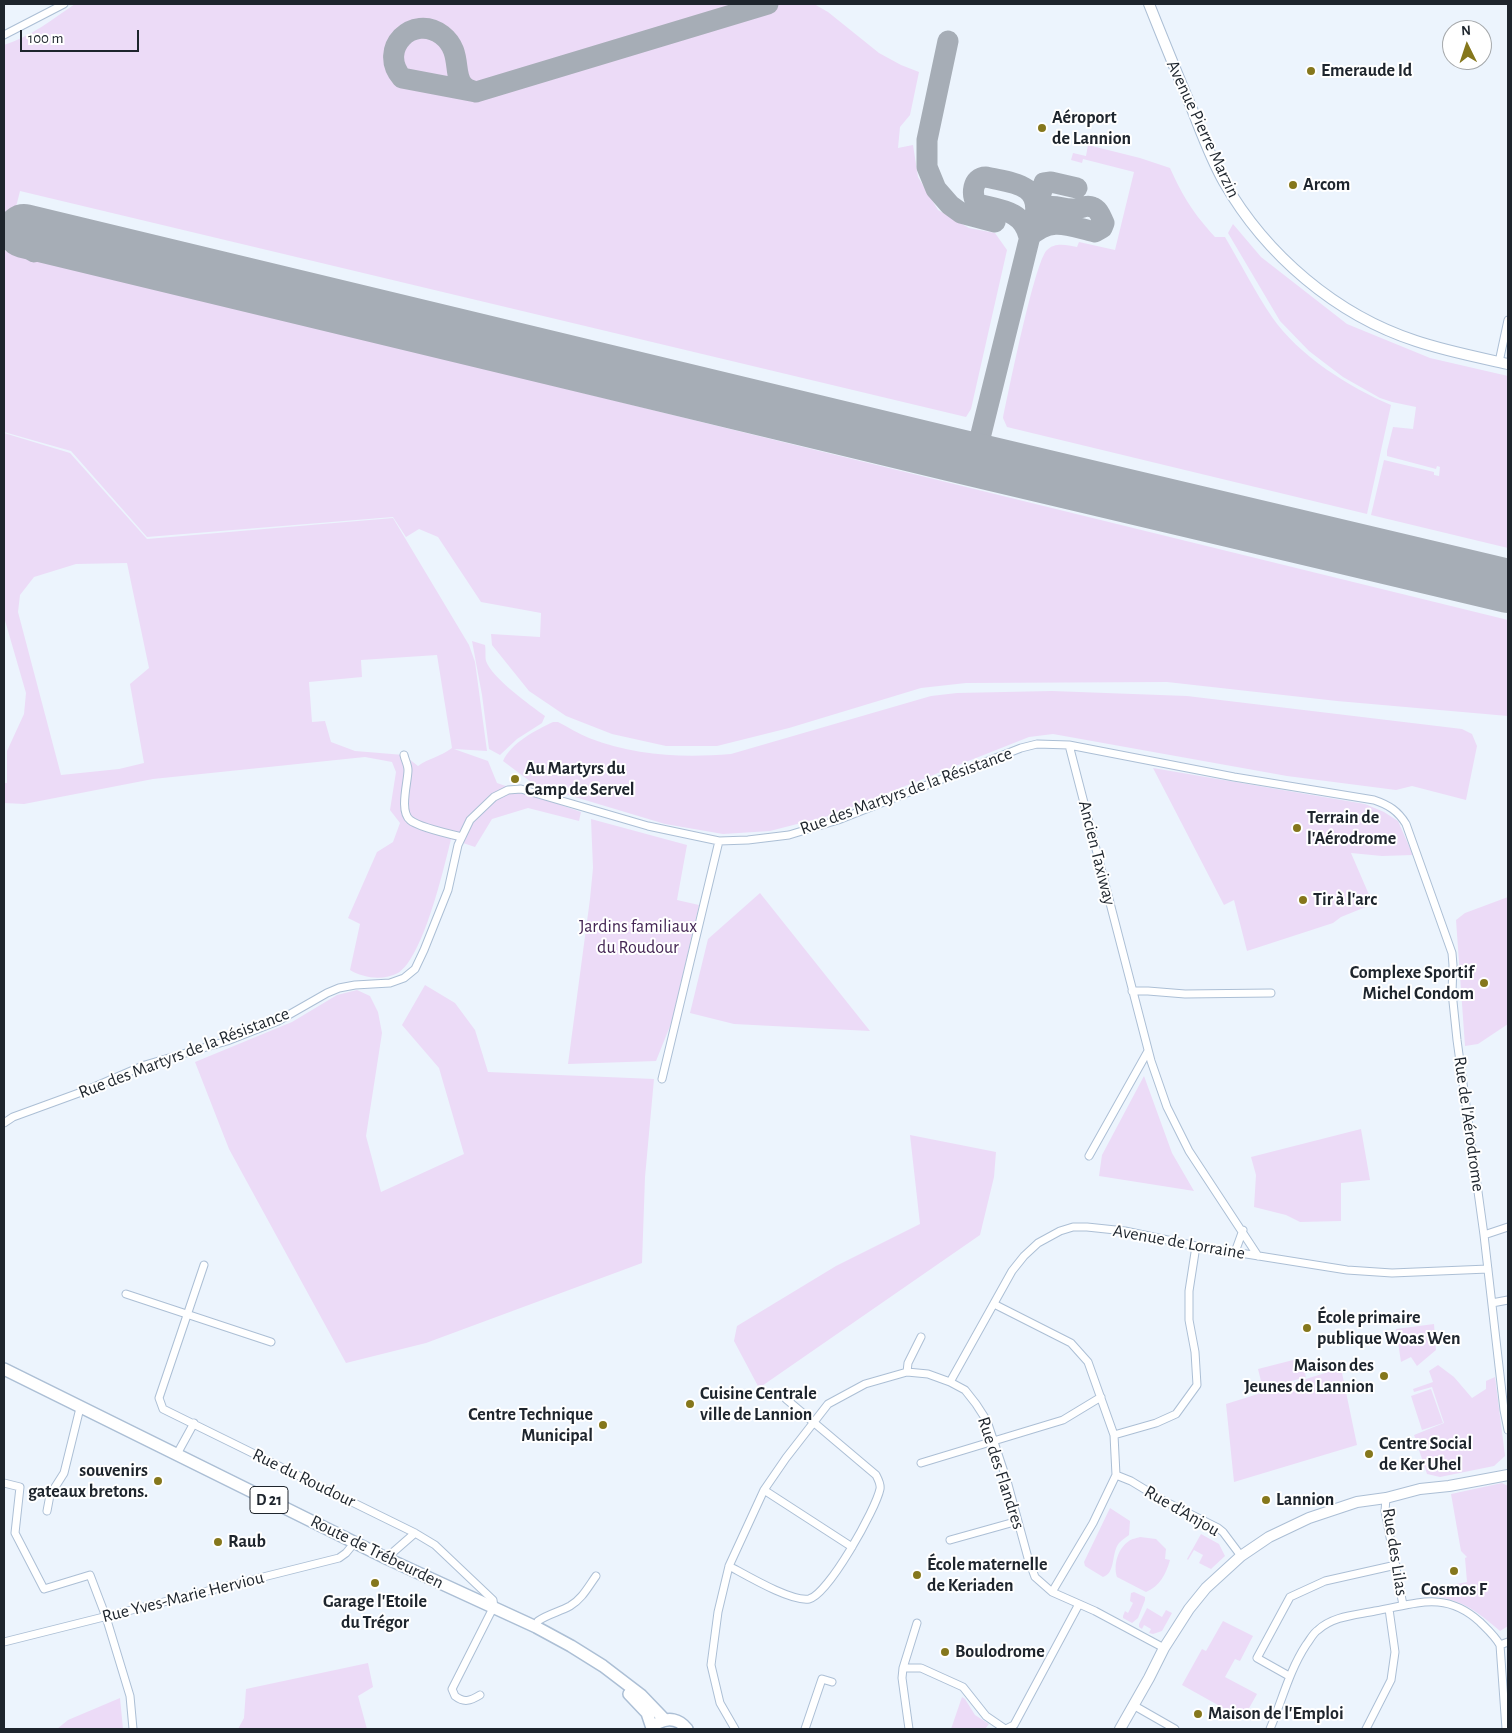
<!DOCTYPE html>
<html>
<head>
<meta charset="utf-8">
<style>
	body { margin:0 }
	#map { position:relative; width:1512px; height:1733px; overflow:hidden; background:#ecf4fd; font-family:"Alegreya Sans",sans-serif }
	canvas { display:block }
	.frame { position:absolute; inset:0; border:5px solid #1e252d; pointer-events:none }
	.north { position:absolute; left:1442px; top:20px; width:50px; height:50px; box-sizing:border-box; background:#fff; border:1px solid #a5a8ab; border-radius:50%; rotate:356deg; font-size:14px; font-weight:700; line-height:20px; text-align:center; color:#1e252d }
	.north::after { content:''; display:block; margin:auto; width:18px; height:22px; background:#85771c; clip-path:polygon(50% 0,100% 100%,50% 72%,0 100%) }
	.scale { position:absolute; left:20px; top:30px; width:119px; height:22px; box-sizing:border-box; border:2px solid #1e252d; border-top:0; padding-left:6px; font-size:15px; line-height:18px; white-space:nowrap; color:#1e252d; -webkit-text-stroke:4px #fff; paint-order:stroke }
</style>
</head>
<body>
<div id="map">
<canvas width="1512" height="1733"></canvas>
<div class="frame"></div>
<div class="north">N</div>
<div class="scale">100 m</div>
</div>
<script>
const g = document.querySelector('canvas').getContext('2d');
g.lineJoin = 'round';
function fillPath(path, color) { g.fillStyle = color; g.fill(path, 'evenodd'); }
function stroke(path, color, width, dash) { g.strokeStyle = color; g.lineWidth = width; g.lineCap = dash ? 'butt' : 'round'; g.setLineDash(dash || []); g.stroke(path); }
function label(font, color, halo, rows, align = 'center') {
  g.font = font + ' "Alegreya Sans",sans-serif'; g.lineWidth = 4; g.setLineDash([]); g.textBaseline = 'middle'; g.strokeStyle = halo; g.fillStyle = color; for (const [text, x, y, turn = 0] of rows) {
    g.save(); g.translate(x, y); g.rotate((+turn || 0) * Math.PI / 180); g.textAlign = isNaN(turn) ? turn : align; if (halo) g.strokeText(text, 0, 0); g.fillText(text, 0, 0); g.restore();
  }
}
const green = new Path2D(`
	M75,4H742L489,82L470,86C457,73 464,48 449,35C427,16 389,28 391,59C392,65 396,72 398,77L435,88L480,94L782,4H814L828,12L879,53L901,65L919,72L910,115L900,127L898,148L913,145L918,177L938,210L969,228L995,233L1007,250L971,409L966,417L20,191L5,251L1508,620V716L1337,701L1167,682L966,683L921,688L789,728L717,746H666L612,734L566,716L529,691L492,645L491,634L540,637L541,613L481,602L438,537L419,529L406,537L393,517L147,537L71,451L4,432V45C30,37 53,19 75,4Z
	M418,31C438,31 452,39 454,61C456,69 455,77 459,84L416,77L405,75L399,71L396,61V51L406,35Z
	M1088,145L1140,158L1170,168C1183,197 1194,214 1215,237H1225C1241,264 1255,292 1272,317C1299,356 1349,387 1391,405L1367,514L1007,427L1003,418C1008,394 1035,260 1047,250C1055,242 1067,245 1077,247L1079,242L1115,250L1134,172L1083,159L1082,163L1071,160L1073,153L1086,156Z
	M1233,224L1261,257L1347,324L1430,358L1508,376V548L1371,515L1384,460L1434,472V475L1439,476L1440,467L1437,466L1436,469L1387,456V451L1393,427L1413,429L1416,407L1392,402L1380,398L1343,377L1309,351L1280,321L1228,233Z
	M4,433L70,453L147,539L393,518L469,645L475,662L487,751L454,749L488,761L497,783L581,812L579,821L528,808L492,819L475,847L451,839C444,868 423,958 398,973C383,981 363,978 350,970L360,924L348,918L377,852L393,842L400,823L390,810L396,772L392,762L365,757L153,779L24,804L4,803V783H7V751L24,714L26,693L4,617ZM127,563L149,668L130,684L144,763L119,769L61,775L18,612L20,595L34,577L76,564ZM437,655L452,748C440,757 429,758 418,766L404,755L355,751L331,742L325,721L312,722L309,682L362,677L361,660Z
	M472,641L485,645C486,650 485,657 486,661C492,678 530,705 545,716L542,723L517,739L500,755L489,749L482,695Z
	M1052,691L1187,696L1462,729L1472,734L1477,746L1466,800L1412,786L1396,790L1287,776L1053,734L1029,737L832,815L770,831L723,834L665,824L535,785L503,761C511,743 536,730 553,722H558C568,727 579,734 589,738C635,756 683,758 731,754L931,696L957,693Z
	M1153,768L1365,804L1384,812L1398,821L1413,855L1382,856L1351,853L1373,904L1341,917L1333,923L1247,951L1234,900L1224,905Z
	M591,819L687,845L677,900L699,905L672,1021L656,1061L568,1064L590,899L593,868Z
	M760,893L870,1031L734,1024L690,1013L708,939Z
	M1508,897V1024L1478,1044L1465,1046L1456,920L1465,913Z
	M425,985L455,1003L475,1030L488,1072L654,1079L645,1177L642,1263L426,1343L346,1363L229,1149L195,1062L292,1022L337,995L357,990L370,996L378,1012L382,1033L366,1136L381,1192L464,1154L439,1068L402,1025Z
	M1144,1076L1172,1153L1194,1191L1099,1176L1102,1155Z
	M1361,1129L1370,1180L1341,1183V1221L1300,1222L1286,1215L1254,1207L1256,1175L1251,1157Z
	M910,1135L996,1152L994,1177L980,1235L759,1388L734,1341L737,1326L836,1266L920,1224Z
	M1434,1324L1436,1350L1417,1366L1411,1357L1401,1362L1396,1329Z
	M1301,1358L1306,1377L1263,1389L1258,1369Z
	M1438,1365L1454,1377L1472,1398L1486,1389V1381L1495,1377L1505,1456L1494,1466L1440,1477L1427,1474L1414,1435L1444,1423L1432,1387L1414,1392L1413,1389L1433,1382L1429,1371Z
	M1341,1368L1357,1445L1234,1482L1226,1404Z
	M1431,1389L1443,1423L1422,1430L1411,1396Z
	M1502,1483L1508,1486V1626L1500,1631C1478,1612 1464,1601 1435,1596V1588L1467,1582L1465,1558L1467,1557L1461,1551L1451,1494Z
	M1110,1508L1130,1521L1129,1535C1126,1537 1122,1540 1119,1543C1111,1553 1116,1573 1103,1577L1085,1566L1084,1562Z
	M1201,1534L1219,1544L1225,1556L1211,1569L1199,1563L1203,1555L1194,1550L1188,1560L1187,1559Z
	M1140,1537L1156,1539L1166,1549L1165,1559L1170,1560C1166,1574 1160,1586 1146,1592L1117,1577C1113,1565 1118,1548 1129,1541C1131,1539 1137,1538 1140,1537Z
	M1134,1592L1145,1597V1600L1138,1618L1132,1623L1123,1618V1616L1125,1611L1128,1613L1133,1603L1130,1601L1131,1593Z
	M1147,1608L1162,1617L1166,1610L1172,1613L1162,1631L1153,1634L1149,1633L1151,1629L1144,1625L1142,1629L1139,1627V1624Z
	M1223,1621L1253,1636L1240,1661L1235,1659L1225,1677L1257,1694L1243,1719L1182,1685L1202,1649L1206,1651Z
	M368,1663L373,1687L358,1696L367,1729H238L244,1718L246,1689Z
	M962,1697L965,1699L975,1715L989,1724L985,1729H951Z
	M120,1698L123,1729H57L68,1720Z`);
const taxiway = new Path2D(`
	M948,41L927,140V167L936,189L950,205L961,213L995,222
	M476,92C473,91 467,89 465,87C451,77 464,52 442,35C413,13 377,49 402,78L476,92L768,4
	M1036,211L1044,183L1051,182L1077,188
	M1029,237C1052,216 1068,226 1095,232L1102,228L1104,223C1101,217 1099,209 1092,207C1085,204 1079,210 1072,209C1055,208 1050,201 1035,216
	M63,241C56,237 55,228 46,225C32,221 23,235 28,247L34,252L55,246L75,244
	M980,438L985,456L998,465
	M950,454C965,454 973,451 980,438L1035,216C1041,183 1011,183 986,177C972,177 971,195 977,204C1000,210 1023,210 1029,237`);
const runway = new Path2D(`
	M24,231L950,454L1508,586`);
const minor = new Path2D(`
	M4,35L64,4
	M1499,362L1508,320
	M1069,745L1151,1061L1167,1107L1189,1151L1258,1256
	M404,755C405,760 408,765 408,770C408,782 399,811 410,820C418,827 449,834 462,837
	M1132,991H1148L1185,994L1271,993
	M662,1079L719,841
	M4,1123L13,1117L87,1090L145,1065L227,1041L278,1021L327,993L339,988L355,985L390,983L404,978L415,969L424,950L448,890L458,845L470,820L494,797L508,790L521,789L648,826L719,841L748,840L789,835L838,820L1021,748L1037,744L1069,745L1234,777L1374,800C1389,805 1398,811 1406,824L1452,953L1453,965L1452,992L1457,1040L1484,1235L1504,1410L1508,1430
	M1089,1156L1148,1051
	M1484,1235L1508,1227
	M1235,1252L1243,1230
	M204,1265L159,1398L163,1409L415,1533L435,1545L493,1600L494,1608L491,1612L452,1689L455,1696C464,1703 470,1701 480,1695
	M126,1294L271,1342
	M1492,1303L1508,1300
	M994,1304L1071,1343L1088,1362L1114,1435L1116,1475L1093,1523L1052,1592
	M907,1372L908,1363L921,1337
	M950,1382L1012,1271L1024,1256L1038,1243L1060,1231L1073,1227H1087L1125,1231L1196,1246L1347,1270L1392,1273L1488,1269
	M1114,1435L1156,1423L1176,1414L1197,1385L1195,1352L1189,1320V1291L1196,1246
	M177,1454L194,1423
	M921,1463L1063,1420L1101,1397
	M1116,1475L1131,1481L1164,1501L1218,1528L1223,1532L1241,1556
	M4,1483L20,1487L15,1533L44,1589L90,1575L106,1617L130,1696L133,1729
	M764,1490L852,1547
	M1386,1498L1385,1511L1403,1605
	M47,1511L50,1495L64,1473L80,1408
	M950,1540L1018,1521
	M388,1559L391,1554L415,1533
	M729,1566C746,1575 791,1602 809,1599C828,1595 876,1509 880,1489C881,1484 878,1479 876,1475L786,1399
	M536,1627L538,1621C548,1614 559,1612 570,1606C582,1599 588,1587 596,1576
	M4,1642L339,1558L346,1553L355,1542
	M1500,1645L1506,1729
	M903,1668L917,1623
	M1289,1676L1257,1658L1290,1597L1325,1581L1396,1565
	M1133,1705L1175,1729
	M735,1729L720,1703L711,1665L718,1612L729,1566L764,1490L786,1458L828,1404L865,1384L907,1372L928,1374L950,1382L965,1390L976,1404L987,1421L1007,1481L1028,1558L1035,1577L1052,1592L1095,1611L1164,1648
	M805,1729L822,1679L832,1682
	M909,1729L902,1678L903,1668H921L963,1687L986,1716L1005,1729
	M1006,1729L1014,1725L1079,1604
	M1270,1729C1282,1701 1289,1671 1306,1645C1310,1640 1313,1633 1318,1630C1333,1616 1356,1615 1375,1611C1416,1604 1445,1590 1480,1622C1487,1629 1495,1636 1500,1645L1508,1642
	M1366,1729L1391,1680L1395,1652L1389,1609`);
const secondary = new Path2D(`
	M1149,4C1163,39 1177,74 1192,109C1202,134 1211,159 1224,182C1266,255 1336,315 1416,341C1446,351 1477,357 1508,364
	M1120,1729L1149,1678L1164,1648L1189,1609L1206,1588L1241,1556L1269,1537L1309,1518L1357,1502L1386,1498L1420,1489L1449,1486L1508,1475`);
const primary = new Path2D(`
	M4,1369L388,1559L536,1627L571,1646L603,1666L641,1695L665,1720
	M629,1694L647,1713L652,1728
	M658,1723C669,1717 679,1719 687,1729`);
const markers = [
	[1311,71,5,"#85771c"],
	[1042,128,5,"#85771c"],
	[1293,185,5,"#85771c"],
	[515,779,5,"#85771c"],
	[1297,828,5,"#85771c"],
	[1303,900,5,"#85771c"],
	[1484,983,5,"#85771c"],
	[1307,1328,5,"#85771c"],
	[1384,1376,5,"#85771c"],
	[690,1404,5,"#85771c"],
	[603,1425,5,"#85771c"],
	[1369,1454,5,"#85771c"],
	[158,1481,5,"#85771c"],
	[1266,1500,5,"#85771c"],
	[218,1542,5,"#85771c"],
	[1454,1571,5,"#85771c"],
	[917,1575,5,"#85771c"],
	[375,1583,5,"#85771c"],
	[945,1652,5,"#85771c"],
	[1198,1714,5,"#85771c"]
];
const shields = [
	[269,1500,38]
];
const shieldNames = [
	["D 21",269,1500]
];
const poiNames = [
	["Emeraude Id",1321,71],
	["Aéroport",1052,118],
	["de Lannion",1052,139],
	["Arcom",1303,185],
	["Au Martyrs du",525,769],
	["Camp de Servel",525,790],
	["Terrain de",1307,818],
	["l'Aérodrome",1307,839],
	["Tir à l'arc",1313,900],
	["Complexe Sportif",1474,973,"right"],
	["Michel Condom",1474,994,"right"],
	["École primaire",1317,1318],
	["publique Woas Wen",1317,1339],
	["Maison des",1374,1366,"right"],
	["Jeunes de Lannion",1374,1387,"right"],
	["Cuisine Centrale",700,1394],
	["ville de Lannion",700,1415],
	["Centre Technique",593,1415,"right"],
	["Municipal",593,1436,"right"],
	["Centre Social",1379,1444],
	["de Ker Uhel",1379,1465],
	["souvenirs",148,1471,"right"],
	["gateaux bretons.",148,1492,"right"],
	["Lannion",1276,1500],
	["Raub",228,1542],
	["École maternelle",927,1565],
	["de Keriaden",927,1586],
	["Cosmos F",1454,1590,"center"],
	["Garage l'Etoile",375,1602,"center"],
	["du Trégor",375,1623,"center"],
	["Boulodrome",955,1652],
	["Maison de l'Emploi",1208,1714]
];
const streetNames = [
	["Avenue Pierre Marzin",1203,129,65],
	["Rue des Martyrs de la Résistance",906,791,-20],
	["Ancien Taxiway",1097,853,76],
	["Rue des Martyrs de la Résistance",184,1053,-21],
	["Rue de l'Aérodrome",1469,1124,82],
	["Avenue de Lorraine",1179,1242,10],
	["Rue des Flandres",1001,1473,72],
	["Rue du Roudour",304,1478,26],
	["Rue d'Anjou",1182,1511,30],
	["Route de Trébeurden",377,1552,26],
	["Rue des Lilas",1395,1552,81],
	["Rue Yves-Marie Herviou",183,1597,-14]
];
const parkNames = [
	["Jardins familiaux",638,927],
	["du Roudour",638,948]
];
fillPath(green, '#ecdbf7');
stroke(taxiway, '#a6adb6', 21);
stroke(runway, '#a6adb6', 54);
stroke(minor, '#acbfd5', 9);
stroke(secondary, '#acbfd5', 12);
stroke(primary, '#acbfd5', 14);
stroke(minor, '#fff', 7);
stroke(secondary, '#fff', 10);
stroke(primary, '#fff', 11);
for (const [x, y, r, color] of markers) { const dot = new Path2D(); dot.arc(x, y, r, 0, 2 * Math.PI); g.fillStyle = color; g.fill(dot); stroke(dot, '#fff', 2); }
for (const [x, y, w] of shields) { const box = new Path2D(); box.roundRect(x - w / 2, y - 13.5, w, 27, 4); g.fillStyle = '#fff'; g.fill(box); stroke(box, '#1e252d', 1); }
label('bold 16px', '#1e252d', null, shieldNames);
label('bold 18px', '#1e252d', '#fff', poiNames, 'left');
label('18px', '#1e252d', '#fff', streetNames);
label('18px', '#452755', '#fff', parkNames);
</script>
</body>
</html>
